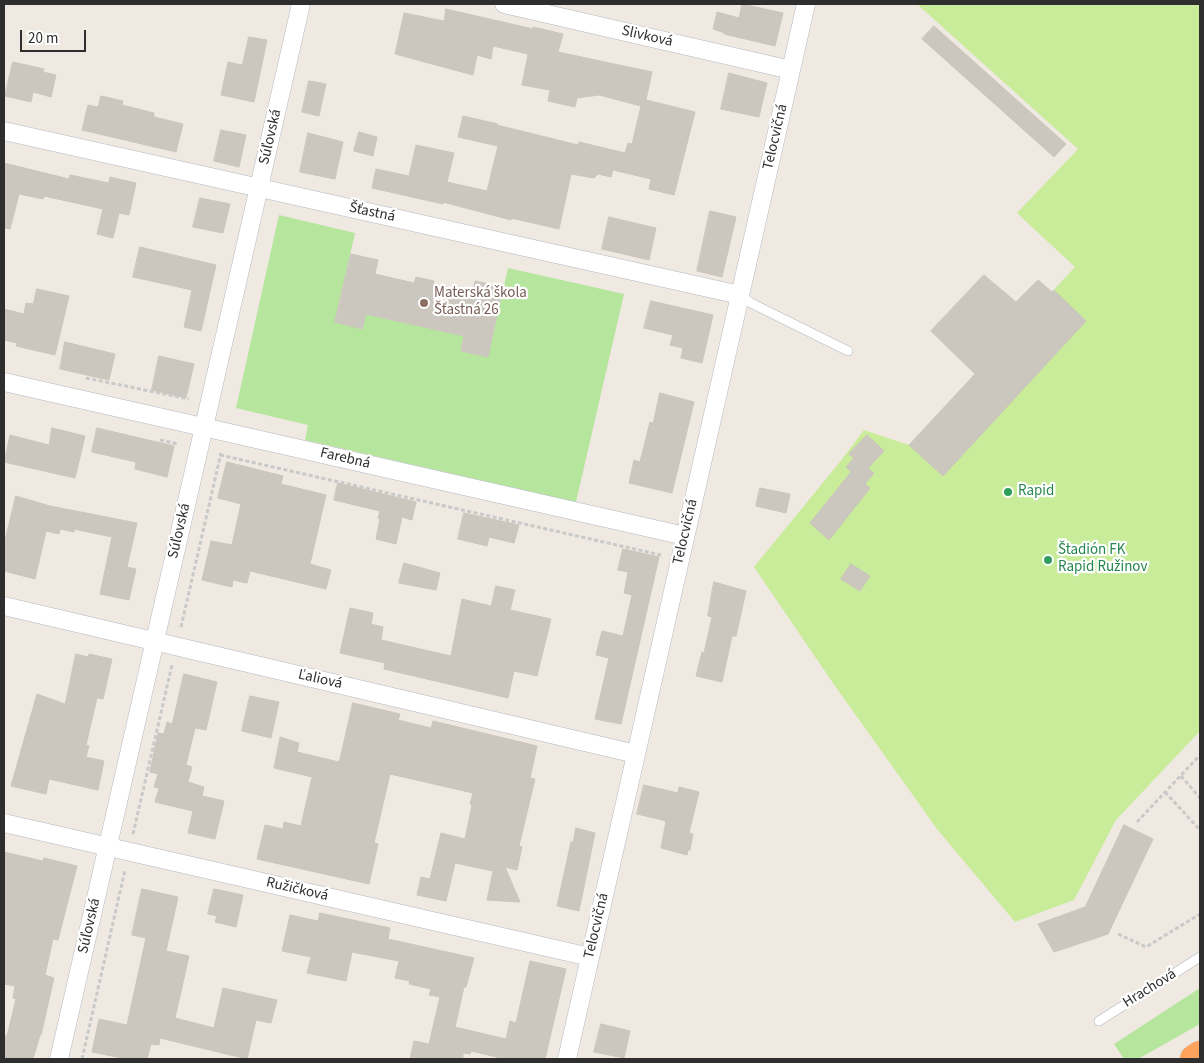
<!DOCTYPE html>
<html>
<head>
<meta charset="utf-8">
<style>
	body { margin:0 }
	#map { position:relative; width:1204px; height:1063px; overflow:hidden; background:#efe9e1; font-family:"Source Sans 3",sans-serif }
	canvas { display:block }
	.frame { position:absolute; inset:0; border:5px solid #2e2e2e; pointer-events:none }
	.scale { position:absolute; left:20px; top:30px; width:66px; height:22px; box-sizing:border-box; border:2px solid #2e2e2e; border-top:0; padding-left:6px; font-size:15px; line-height:18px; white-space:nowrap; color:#2e2e2e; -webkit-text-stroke:4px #fff; paint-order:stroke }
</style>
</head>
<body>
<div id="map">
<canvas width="1204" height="1063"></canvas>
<div class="frame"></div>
<div class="scale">20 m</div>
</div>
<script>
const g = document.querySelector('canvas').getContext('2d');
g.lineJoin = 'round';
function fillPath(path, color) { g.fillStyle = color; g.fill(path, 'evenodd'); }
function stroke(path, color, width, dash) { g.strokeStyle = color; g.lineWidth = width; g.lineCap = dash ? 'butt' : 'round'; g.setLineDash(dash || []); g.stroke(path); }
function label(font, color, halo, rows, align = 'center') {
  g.font = font + ' "Source Sans 3",sans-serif'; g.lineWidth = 4.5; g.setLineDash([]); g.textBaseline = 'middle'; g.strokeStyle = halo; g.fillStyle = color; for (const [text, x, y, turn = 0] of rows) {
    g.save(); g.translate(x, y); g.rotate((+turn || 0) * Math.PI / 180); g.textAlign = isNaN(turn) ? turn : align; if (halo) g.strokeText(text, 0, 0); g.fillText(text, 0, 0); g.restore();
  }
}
const green = new Path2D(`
	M279,215L355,233L335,322L362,329L366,314L464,336L461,351L488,357L508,268L624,294L576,502L305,440L308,425L236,408Z
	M1200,988V1024L1138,1059H1124L1114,1044Z`);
const pitch = new Path2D(`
	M917,4H1200V731L1116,820L1074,900L1015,922L937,829L835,686L754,567L839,463L864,430L909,445L1075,267L1017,213L1078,149Z`);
const building = new Path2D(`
	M742,4L783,13L775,46L724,34L725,33L713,29L717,12L739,18Z
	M446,9L533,29V27L563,34L558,52L652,72L646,100L695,112L674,195L649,189L651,179L613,170L611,177L598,174L594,178L571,174L559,229L511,218V220L443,202V204L372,188L376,169L409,176L416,145L454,153L447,182L487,191L498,146L458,137L463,116L498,124L497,125L578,145L579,142L625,153L628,143L632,144L641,106L599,95L577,98L575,107L548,101L550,90L522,85L528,54L493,46L491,59L477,55L473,75L395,54L404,13L444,21Z
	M934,26L1066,144L1054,157L922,39Z
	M249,37L267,40L254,102L221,95L228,62L242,65Z
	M13,62L44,69L43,72L56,75L51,97L33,92L31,102L5,96Z
	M729,73L767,83L759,117L721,109Z
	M309,81L326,84L319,116L302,112Z
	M101,96L123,101L122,105L154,113V117L183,124L176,152L82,130L88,105L98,107Z
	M221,130L246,135L239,167L214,161Z
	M359,132L377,137L373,156L354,151Z
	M308,133L343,142L335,179L300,172Z
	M4,163L69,179L70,175L109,183L110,177L136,183L129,215L119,213L113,238L97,234L103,209L44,196L43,199L19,194L10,229L4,228Z
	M200,198L230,204L223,233L193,227Z
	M710,211L736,217L722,277L697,271Z
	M609,217L656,228L649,260L602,249Z
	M140,247L216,265L201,331L184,327L192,290L133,277Z
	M351,254L378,260L375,274L414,283L416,277L434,281L433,287L472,296L475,281L503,287L488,357L461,351L464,336L366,314L362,329L335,322Z
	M984,275L1016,302L1038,280L1052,292L1054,290L1086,321L943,476L909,445L975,374L931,331Z
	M37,289L69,296L55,355L16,346L17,343L4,340V309L24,314L26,303L33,304Z
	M651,301L713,315L702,363L681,358L683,348L670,345L673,335L644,328Z
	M65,342L115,354L109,380L60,369Z
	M159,356L194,364L186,398L152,390Z
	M660,393L694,402L672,493L629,483L634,460L640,462L650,422L653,423Z
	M52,428L85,436L75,478L4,462L10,435L49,445Z
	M97,428L174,446L167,477L135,469L136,462L92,452Z
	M867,435L884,451L868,468L874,473L865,484L870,488L829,540L810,523L851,472L846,467L854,458L849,454Z
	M227,462L283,476L281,484L326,495L310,564L331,570L326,589L250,571L247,583L233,580L232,587L202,580L211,541L232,545L241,504L218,498Z
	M338,483L416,502L412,520L402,517L396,544L376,539L380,519L378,518L380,511L334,500Z
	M760,488L790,494L786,513L756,506Z
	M16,496L50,506L137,523L127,567L136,569L129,600L100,594L112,537L74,529V532L60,529L59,534L46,531L35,579L4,571V545Z
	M464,513L519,525L514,543L489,537L487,546L458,539Z
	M623,549L659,557L621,724L595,719L609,658L596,655L602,631L623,636L632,595L624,593L628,572L618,570Z
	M404,563L440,573L436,590L399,583Z
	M851,564L870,576L860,591L841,579Z
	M714,582L746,591L736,636H732L722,682L696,676L702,652L704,653L712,617L708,616Z
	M496,586L515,590L510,610L551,619L537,676L514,671L508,698L384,669L385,663L340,653L350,608L373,613L371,624L383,627L381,640L451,656L462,599L491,606Z
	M76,654L88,657L89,654L112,659L103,699L97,698L86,745L89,746L86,757L104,761L98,790L49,779L46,794L11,786L37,694L65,704Z
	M184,674L217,682L206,730L195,728L186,765L192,767L188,782L204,787L202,796L224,801L215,839L188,833L193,811L155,802L159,788L154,787L158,774L150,772L158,733L164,734L167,722L172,724Z
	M250,696L279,702L271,738L242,731Z
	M353,703L400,714L398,720L431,728L433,721L537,746L530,778L535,779L519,846L522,847L517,870L505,867L520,902L487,900L493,871L455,863L446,901L417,895L421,877L430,879L441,833L465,839L472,805L470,804L473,793L390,774L374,843L378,844L369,884L257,859L265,825L283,829L284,822L301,826L312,777L274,768L280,737L299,743L297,752L339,762Z
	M644,785L678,793L679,787L699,792L689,833L693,834L690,850H688L687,855L661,848L666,821L637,814Z
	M1124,825L1153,839L1108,934L1054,952L1038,924L1085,907Z
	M576,828L595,833L579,911L557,906L571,842H573Z
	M4,852L43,861L44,858L77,866L58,940L53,939L45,975L54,978L41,1035H40L33,1059H4V1035L7,1036L16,999L13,998L15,986L4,984Z
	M142,889L178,897L166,951L189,956L175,1018L214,1028L223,988L277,1000L271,1023L256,1020L247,1059L160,1038L159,1045L151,1044L147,1059H127L92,1052L99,1019L127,1025L146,938L132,935Z
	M214,889L243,895L236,927L215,922L217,916L208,914Z
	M320,913L390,928L388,939L474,958L466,987H464L455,1027L506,1039L510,1021L516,1023L530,961L566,969L545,1059H505L471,1051L470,1054L463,1053V1059H410L414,1041L429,1044L440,997L429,995L431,989L409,984L410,981L395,978L399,961L352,952L346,981L307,973L311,957L282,951L290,915L318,921Z
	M601,1024L630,1031L624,1058L594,1052Z`);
const path = new Path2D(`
	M86,378L189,399
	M160,440L178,444
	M220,455L661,555
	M181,627L221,453
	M1181,776L1200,798
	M1165,792L1200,830
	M1137,822L1200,755
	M133,834L172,665
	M1118,934L1146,947L1200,914
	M82,1059L125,870`);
const service = new Path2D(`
	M740,295L751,303L848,351
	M1099,1021L1200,957`);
const minor = new Path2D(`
	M504,4L791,70
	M4,131L740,295
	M4,382L685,536
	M4,606L636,754
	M4,823L590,957
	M59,1059L301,4
	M567,1059L806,4`);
const motorway = new Path2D(`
	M1194,1059L1200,1055`);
const markers = [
	[424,303,5,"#8d6e63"],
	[1008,492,5,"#2e9e5b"],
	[1048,560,5,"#2e9e5b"]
];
const streetNames = [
	["Slivková",647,37,13],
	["Súľovská",271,137,-77],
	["Telocvičná",776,137,-77],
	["Šťastná",372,213,12],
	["Farebná",345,459,13],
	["Súľovská",180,531,-77],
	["Telocvičná",686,532,-77],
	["Ľaliová",320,680,13],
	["Ružičková",297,890,13],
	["Súľovská",90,926,-77],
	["Telocvičná",597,926,-77],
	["Hrachová",1150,989,-32]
];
const educationNames = [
	["Materská škola",434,294],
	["Šťastná 26",434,311]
];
const leisureNames = [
	["Rapid",1018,492],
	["Štadión FK",1058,551],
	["Rapid Ružinov",1058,568]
];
fillPath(green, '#b6e59e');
fillPath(pitch, '#c9ec9a');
fillPath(building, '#cbc7bf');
stroke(building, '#cbc5ba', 1);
stroke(service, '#b4b7c1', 10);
stroke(minor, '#b4b7c1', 19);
stroke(motorway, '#c9c9c9', 29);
stroke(path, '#c9c9c9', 3, [4, 2.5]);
stroke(service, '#fff', 9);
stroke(minor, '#fff', 18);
stroke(motorway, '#ffa35c', 28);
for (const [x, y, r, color] of markers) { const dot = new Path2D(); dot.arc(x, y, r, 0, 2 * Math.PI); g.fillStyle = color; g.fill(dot); stroke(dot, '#fff', 2); }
label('15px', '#2e2e2e', '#fff', streetNames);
label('15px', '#785e54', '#fff', educationNames, 'left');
label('15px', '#27864d', '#fff', leisureNames, 'left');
</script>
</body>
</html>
